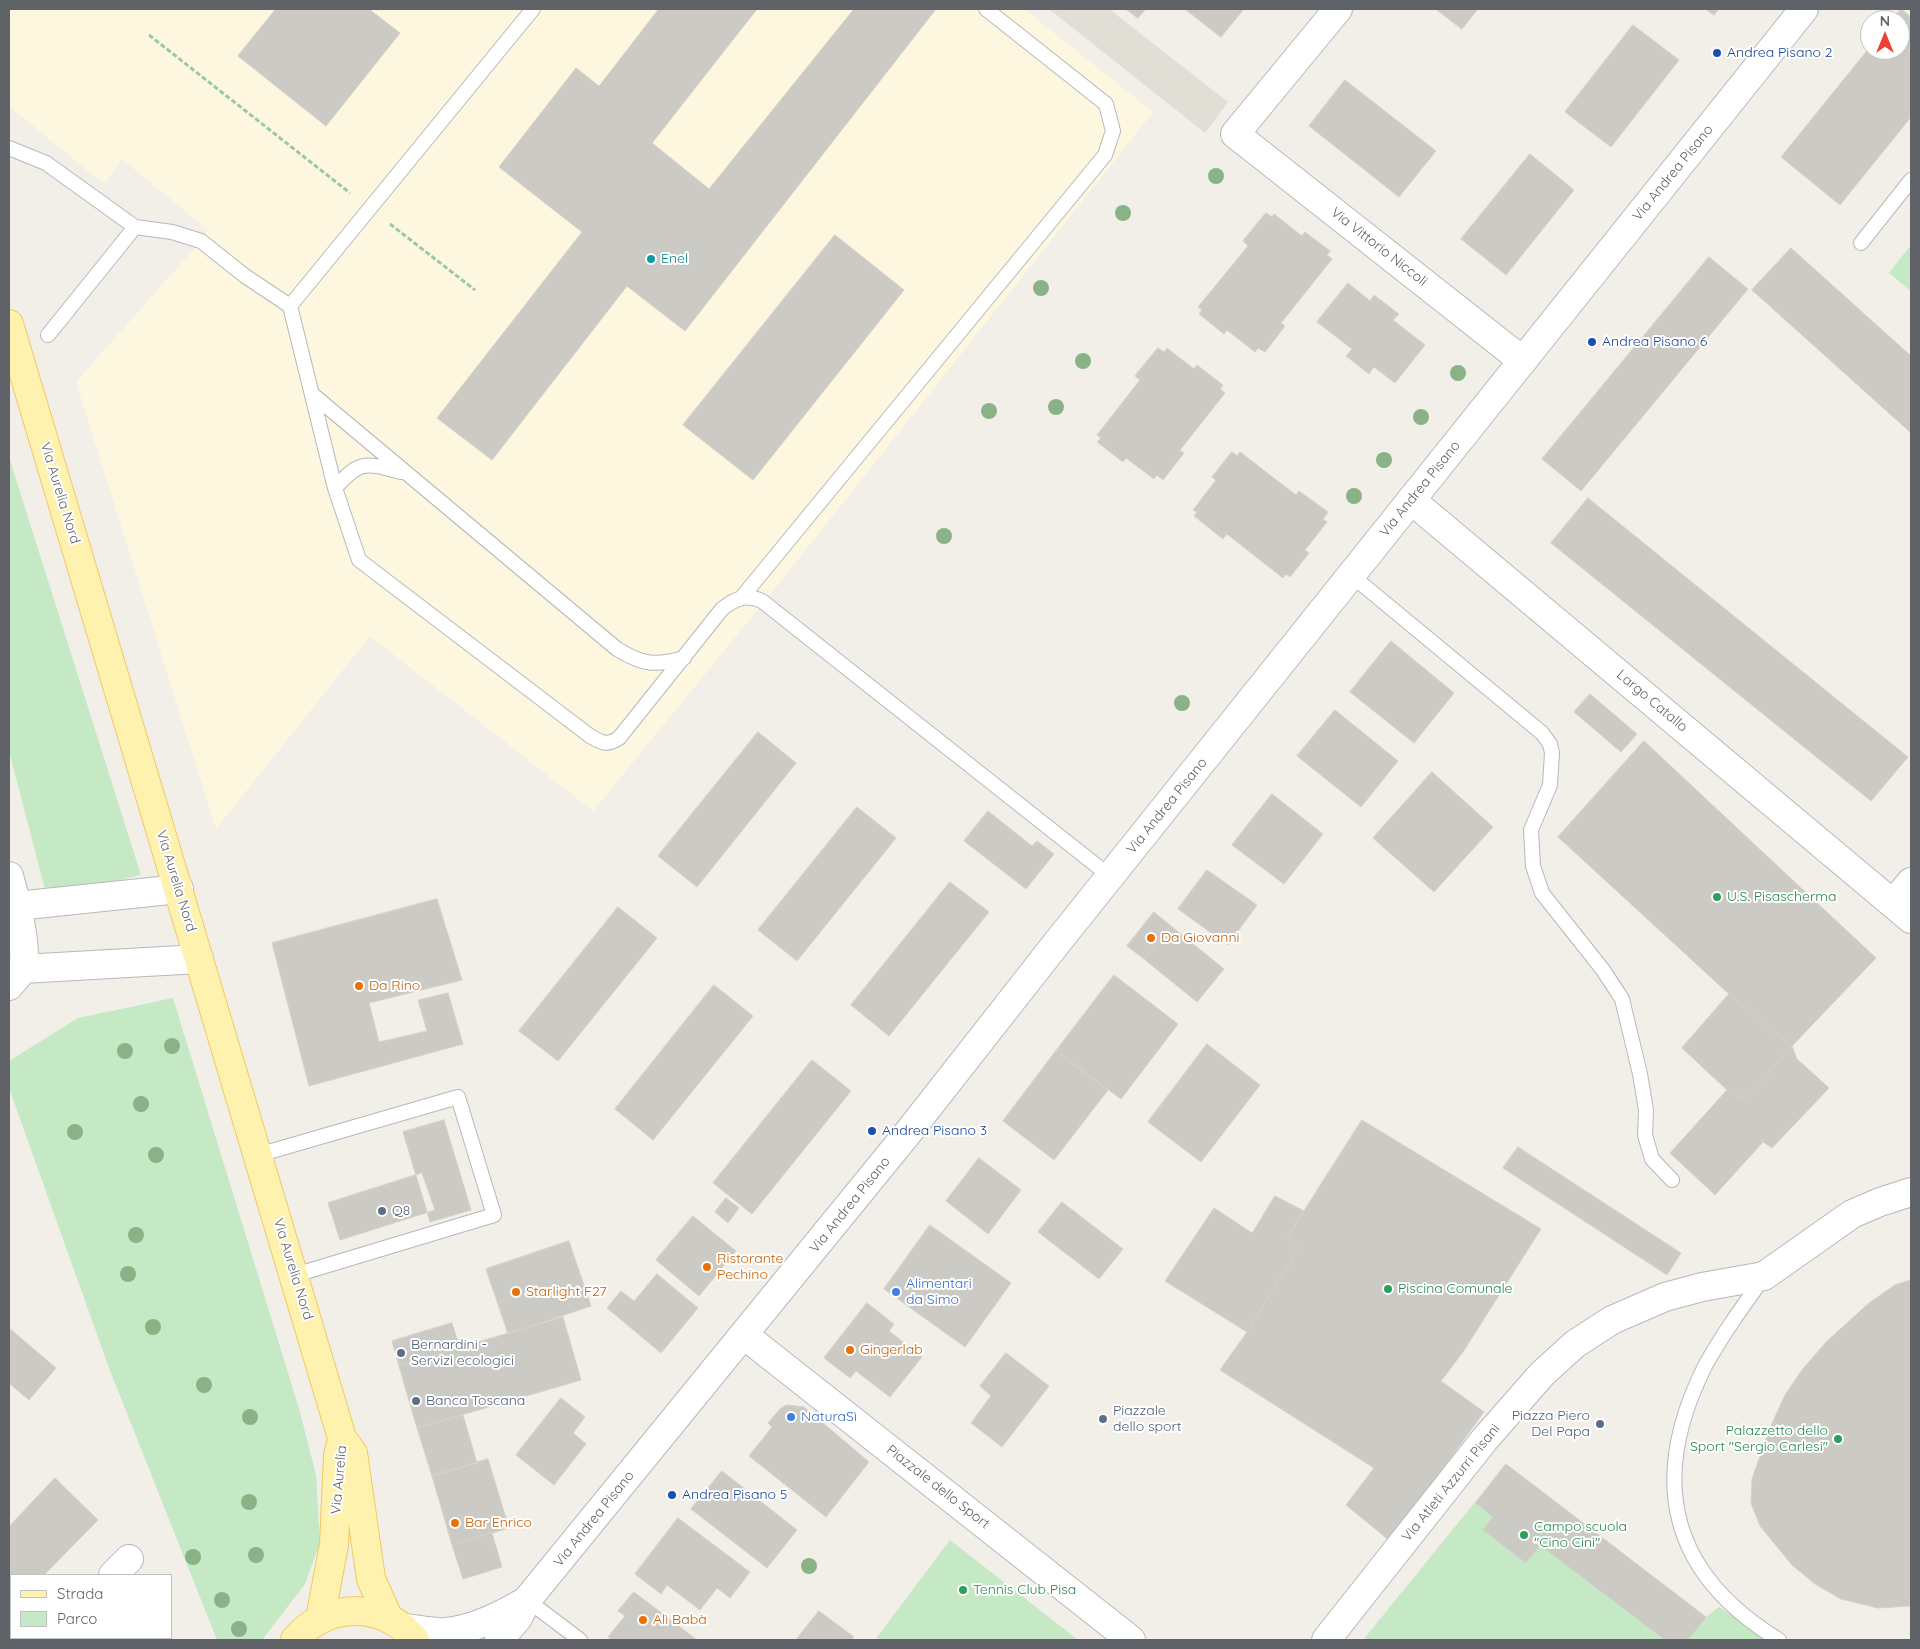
<!DOCTYPE html>
<html>
<head>
<meta charset="utf-8">
<style>
	body { margin:0 }
	#map { position:relative; width:1920px; height:1649px; overflow:hidden; background:#f1efe8; font-family:Quicksand,sans-serif }
	canvas { display:block }
	.frame { position:absolute; inset:0; border:10px solid #5f6368; pointer-events:none }
	.legend { position:absolute; left:10px; top:1574px; width:162px; height:65px; box-sizing:border-box; background:#fff; border:1px solid #bfc1c3; margin:0; padding:6px 9px; list-style:none; font-size:15px; color:#5f6368 }
	.legend li { display:flex; align-items:center; gap:10px; height:25px }
	.legend b { width:25px; border:1px solid #bfc1c3 }
	.north { position:absolute; left:1860px; top:10px; width:50px; height:50px; box-sizing:border-box; background:#fff; border:1px solid #bfc1c3; border-radius:50%; rotate:0deg; font-size:14px; font-weight:700; line-height:20px; text-align:center; color:#5f6368 }
	.north::after { content:''; display:block; margin:auto; width:18px; height:22px; background:#ea4335; clip-path:polygon(50% 0,100% 100%,50% 72%,0 100%) }
</style>
</head>
<body>
<div id="map">
<canvas width="1920" height="1649"></canvas>
<div class="frame"></div>
<ul class="legend">
<li><b style="height:6px;background:#fff2af"></b>Strada</li>
<li><b style="height:14px;background:#c5e8c5"></b>Parco</li>
</ul>
<div class="north">N</div>
</div>
<script>
const g = document.querySelector('canvas').getContext('2d');
g.lineJoin = 'round';
function fillPath(path, color) { g.fillStyle = color; g.fill(path, 'evenodd'); }
function stroke(path, color, width, dash) { g.strokeStyle = color; g.lineWidth = width; g.lineCap = dash ? 'butt' : 'round'; g.setLineDash(dash || []); g.stroke(path); }
function label(font, color, halo, rows, align = 'center') {
  g.font = font + ' Quicksand,sans-serif'; g.lineWidth = 4; g.setLineDash([]); g.textBaseline = 'middle'; g.strokeStyle = halo; g.fillStyle = color; for (const [text, x, y, turn = 0] of rows) {
    g.save(); g.translate(x, y); g.rotate((+turn || 0) * Math.PI / 180); g.textAlign = isNaN(turn) ? turn : align; if (halo) g.strokeText(text, 0, 0); g.fillText(text, 0, 0); g.restore();
  }
}
const commercial = new Path2D(`
	M9,9H1024L1153,112L773,591L593,811L370,636L216,829L76,382L201,241L208,230L122,159L104,184L9,106Z`);
const education = new Path2D(`
	M1049,9H1109L1228,102L1205,133Z`);
const green = new Path2D(`
	M1911,245V291L1889,273Z
	M9,457L141,875L47,897L9,751Z
	M173,998L300,1412L316,1475L320,1543L305,1584L262,1640H217L109,1368L9,1088V1061L78,1018Z
	M1506,1464L1706,1617L1719,1607L1770,1640H1363Z
	M950,1540L1078,1640H875Z`);
const building = new Path2D(`
	M276,9H369L400,33L326,126L238,56Z
	M659,9H757L652,143L709,189L854,9H936L685,331L627,286L492,460L437,418L582,232L499,167L576,68L599,86Z
	M1126,9H1146L1138,18Z
	M1185,9H1244L1221,37Z
	M1436,9H1478L1462,29Z
	M1706,9H1719L1714,15Z
	M1901,9L1911,17V117L1840,205L1781,157L1870,47V50H1900V20H1892Z
	M1633,25L1679,60L1611,147L1565,112Z
	M1345,80L1436,151L1399,197L1309,126Z
	M1530,154L1574,190L1506,275L1461,239Z
	M1266,213L1272,217L1274,214L1302,236L1305,232L1330,251L1327,255L1332,259L1281,323L1285,326L1265,352L1258,348L1255,352L1227,330L1224,334L1199,314L1202,310L1198,307L1248,246L1243,241Z
	M835,235L904,290L753,480L683,425Z
	M1791,248L1911,356V433L1752,290Z
	M1709,257L1748,289L1581,491L1542,459Z
	M1348,283L1370,301L1374,295L1399,314L1393,320L1425,345L1395,383L1374,367L1369,374L1346,356L1352,349L1317,322Z
	M1158,348L1164,352L1167,348L1194,369L1197,365L1223,385L1220,389L1225,393L1180,450L1184,453L1163,480L1157,475L1154,479L1126,458L1123,462L1097,442L1101,438L1097,435L1140,380L1135,376Z
	M1232,452L1237,456L1240,452L1296,495L1299,491L1328,512L1323,519L1327,522L1305,550L1309,553L1290,577L1286,574L1283,578L1227,534L1223,539L1194,516L1197,512L1193,510L1216,480L1212,477Z
	M1588,498L1908,757L1871,801L1551,543Z
	M1391,641L1454,693L1414,743L1350,692Z
	M1590,694L1637,734L1621,752L1574,712Z
	M1335,710L1398,761L1361,807L1297,756Z
	M758,732L796,763L697,887L658,856Z
	M1644,741L1876,958L1792,1046L1729,994L1558,837Z
	M1432,772L1493,827L1434,892L1373,838Z
	M1272,794L1323,834L1284,884L1232,845Z
	M857,807L896,838L797,961L758,930Z
	M988,811L1032,846L1037,841L1054,854L1026,889L964,841Z
	M1207,870L1257,905L1228,945L1178,909Z
	M950,882L989,912L889,1036L851,1005Z
	M437,899L462,980L369,1003L379,1042L427,1031L418,1000L448,993L463,1044L309,1086L272,943Z
	M618,907L657,938L558,1061L519,1031Z
	M1154,912L1171,926L1144,959L1127,946Z
	M1171,926L1224,969L1197,1002L1144,959Z
	M1114,975L1178,1024L1121,1099L1056,1051Z
	M714,985L753,1016L653,1140L615,1109Z
	M1729,994L1792,1046L1744,1100L1727,1090L1682,1048Z
	M1207,1044L1260,1085L1201,1162L1148,1122Z
	M1792,1046L1797,1059L1829,1088L1772,1148L1763,1142L1715,1195L1670,1153L1727,1090L1744,1100Z
	M1056,1051L1108,1090L1054,1160L1003,1121Z
	M812,1060L851,1091L752,1214L713,1183Z
	M444,1120L471,1210L430,1222L403,1132Z
	M1362,1120L1541,1229L1463,1352L1441,1381L1484,1412L1390,1541L1346,1505L1374,1468L1220,1370L1247,1332L1300,1246L1287,1238Z
	M1518,1147L1681,1253L1667,1275L1503,1168Z
	M979,1158L1021,1190L988,1234L946,1201Z
	M422,1173L435,1210L340,1240L328,1203Z
	M1275,1196L1304,1211L1287,1238L1300,1246L1247,1332L1165,1281L1214,1208L1252,1233Z
	M726,1198L739,1208L728,1223L715,1212Z
	M1062,1202L1123,1249L1099,1279L1038,1232Z
	M693,1216L736,1251L699,1296L656,1260Z
	M930,1225L1011,1283L965,1347L884,1289Z
	M569,1241L591,1306L508,1334L486,1269Z
	M657,1274L698,1308L661,1353L607,1308L621,1291L634,1301Z
	M1911,1280V1606L1878,1608L1841,1599L1815,1584L1792,1565L1760,1526L1751,1503L1752,1479L1770,1428L1785,1395L1802,1370L1826,1342L1869,1303L1895,1285Z
	M867,1303L894,1324L889,1331L922,1357L890,1397L856,1371L850,1378L824,1358Z
	M563,1317L581,1380L417,1428L399,1366Z
	M452,1323L460,1348L399,1366L392,1341Z
	M9,1328L56,1368L29,1400L9,1383Z
	M1006,1353L1049,1386L1002,1447L971,1423L991,1396L980,1386Z
	M561,1398L585,1417L573,1433L586,1444L554,1485L516,1455Z
	M787,1405L804,1407L869,1462L826,1517L749,1456L772,1427L768,1423L780,1409Z
	M463,1415L477,1463L432,1476L417,1428Z
	M488,1459L509,1528L452,1545L432,1476Z
	M1506,1464L1706,1617L1688,1640H1665L1540,1545L1526,1563L1483,1530L1493,1517L1476,1503Z
	M722,1471L797,1530L767,1568L691,1509Z
	M55,1478L98,1520L44,1575H11V1609L9,1612V1527Z
	M678,1518L750,1572L730,1598L717,1588L700,1610L667,1585L661,1594L635,1574Z
	M492,1533L502,1567L463,1579L452,1545Z
	M634,1592L697,1640H612L608,1637L625,1616L618,1611Z
	M819,1611L854,1637L851,1640H796Z
	M114,1638H136V1640H105Z`);
const path = new Path2D(`
	M149,35L350,193
	M390,224L475,290`);
const lane = new Path2D(`
	M9,148L46,163L135,227L172,232L201,241L245,276L290,306L335,488L359,560L590,736C602,743 607,746 619,738L722,609C736,598 746,594 762,601L1111,877
	M1861,243L1911,180
	M290,306L533,9
	M48,335L135,227
	M312,394L617,649C643,665 655,666 684,658
	M335,488C361,459 365,463 401,472
	M1351,575L1542,733L1550,744L1552,753L1550,785L1531,830L1533,866L1542,893L1603,970L1622,999L1640,1074L1646,1110L1645,1135L1652,1159L1672,1180
	M742,597L1105,155L1113,131L1106,104L986,9
	M258,1155L458,1097L494,1215L295,1275
	M1764,1277C1743,1306 1722,1335 1705,1366C1648,1480 1669,1573 1779,1640
	M527,1600L580,1640`);
const street = new Path2D(`
	M1338,9L1235,134L1523,361
	M1411,500L1911,919
	M9,876C14,894 30,955 22,970C18,976 13,981 9,986
	M1893,903L1911,882
	M17,906L179,889
	M22,969L199,959
	M744,1335L1131,1640
	M113,1575L129,1559
	M51,1640L54,1638
	M1326,1640L1485,1439L1542,1374L1575,1344L1612,1320L1665,1297L1702,1287L1764,1276L1852,1214L1880,1202L1911,1192`);
const secondary = new Path2D(`
	M403,1628C417,1629 433,1633 446,1632C475,1629 502,1615 526,1601
	M499,1640L518,1618L527,1600L907,1134L1056,944L1804,9`);
const primary = new Path2D(`
	M9,324L342,1438L353,1453L371,1579L389,1619
	M320,1619L334,1545L338,1455L342,1440
	M295,1640C325,1602 385,1601 415,1640`);
const trees = [
	[1216,176],
	[1123,213],
	[1041,288],
	[1083,361],
	[1458,373],
	[1056,407],
	[989,411],
	[1421,417],
	[1384,460],
	[1354,496],
	[944,536],
	[1182,703],
	[172,1046],
	[125,1051],
	[141,1104],
	[75,1132],
	[156,1155],
	[136,1235],
	[128,1274],
	[153,1327],
	[204,1385],
	[250,1417],
	[249,1502],
	[256,1555],
	[193,1557],
	[809,1566],
	[222,1600],
	[239,1629]
];
const markers = [
	[1717,53,5,"#1a4fb4"],
	[651,259,5,"#0f9aa8"],
	[1592,342,5,"#1a4fb4"],
	[1717,897,5,"#2e9e5b"],
	[1151,938,5,"#e8710a"],
	[359,986,5,"#e8710a"],
	[872,1131,5,"#1a4fb4"],
	[382,1211,5,"#5c6f8a"],
	[707,1267,5,"#e8710a"],
	[1388,1289,5,"#2e9e5b"],
	[516,1292,5,"#e8710a"],
	[896,1292,5,"#3f7fe0"],
	[850,1350,5,"#e8710a"],
	[401,1353,5,"#5c6f8a"],
	[416,1401,5,"#5c6f8a"],
	[791,1417,5,"#3f7fe0"],
	[1103,1419,5,"#5c6f8a"],
	[1600,1424,5,"#5c6f8a"],
	[1838,1439,5,"#2e9e5b"],
	[672,1495,5,"#1a4fb4"],
	[455,1523,5,"#e8710a"],
	[1524,1535,5,"#2e9e5b"],
	[963,1590,5,"#2e9e5b"],
	[643,1620,5,"#e8710a"]
];
const transitNames = [
	["Andrea Pisano 2",1727,53],
	["Andrea Pisano 6",1602,342],
	["Andrea Pisano 3",882,1131],
	["Andrea Pisano 5",682,1495]
];
const streetNames = [
	["Via Andrea Pisano",1673,173,-51],
	["Via Vittorio Niccoli",1379,247,38],
	["Via Andrea Pisano",1420,489,-51],
	["Via Aurelia Nord",60,493,73],
	["Largo Catallo",1652,701,40],
	["Via Andrea Pisano",1167,806,-51],
	["Via Aurelia Nord",176,881,73],
	["Via Andrea Pisano",850,1205,-51],
	["Via Aurelia Nord",293,1269,73],
	["Via Aurelia",339,1480,-85],
	["Via Atleti Azzurri Pisani",1451,1483,-51],
	["Piazzale dello Sport",938,1487,38],
	["Via Andrea Pisano",594,1519,-51]
];
const cultureNames = [
	["Enel",661,259]
];
const leisureNames = [
	["U.S. Pisascherma",1727,897],
	["Piscina Comunale",1398,1289],
	["Palazzetto dello",1828,1431,"right"],
	["Sport \"Sergio Carlesi\"",1828,1447,"right"],
	["Campo scuola",1534,1527],
	["\"Cino Cini\"",1534,1543],
	["Tennis Club Pisa",973,1590]
];
const foodNames = [
	["Da Giovanni",1161,938],
	["Da Rino",369,986],
	["Ristorante",717,1259],
	["Pechino",717,1275],
	["Starlight F27",526,1292],
	["Gingerlab",860,1350],
	["Bar Enrico",465,1523],
	["Alì Babà",653,1620]
];
const serviceNames = [
	["Q8",392,1211],
	["Bernardini -",411,1345],
	["Servizi ecologici",411,1361],
	["Banca Toscana",426,1401],
	["Piazzale",1113,1411],
	["dello sport",1113,1427],
	["Piazza Piero",1590,1416,"right"],
	["Del Papa",1590,1432,"right"]
];
const shopNames = [
	["Alimentari",906,1284],
	["da Simo",906,1300],
	["NaturaSì",801,1417]
];
fillPath(commercial, '#fef7e0');
fillPath(education, '#e1ded6');
fillPath(green, '#c5e8c5');
fillPath(building, '#cccac5');
stroke(building, '#d6d1c6', 1);
stroke(lane, '#b5b8bc', 16);
stroke(street, '#b5b8bc', 30);
stroke(secondary, '#b6babf', 30);
stroke(primary, '#f2c960', 30);
stroke(path, '#9cc7a9', 3, [5, 2.5]);
stroke(lane, '#fff', 14);
stroke(street, '#fff', 28);
stroke(secondary, '#fff', 28);
stroke(primary, '#fff2af', 28);
g.fillStyle = '#89b387';
for (const [x, y] of trees) { g.beginPath(); g.arc(x, y, 8, 0, 2 * Math.PI); g.fill(); }
for (const [x, y, r, color] of markers) { const dot = new Path2D(); dot.arc(x, y, r, 0, 2 * Math.PI); g.fillStyle = color; g.fill(dot); stroke(dot, '#fff', 2); }
label('14px', '#164399', '#fff', transitNames, 'left');
label('14px', '#5f6368', '#fff', streetNames);
label('14px', '#0d838f', '#fff', cultureNames, 'left');
label('14px', '#27864d', '#fff', leisureNames, 'left');
label('14px', '#c56008', '#fff', foodNames, 'left');
label('14px', '#4e5e75', '#fff', serviceNames, 'left');
label('14px', '#366cbe', '#fff', shopNames, 'left');
</script>
</body>
</html>
